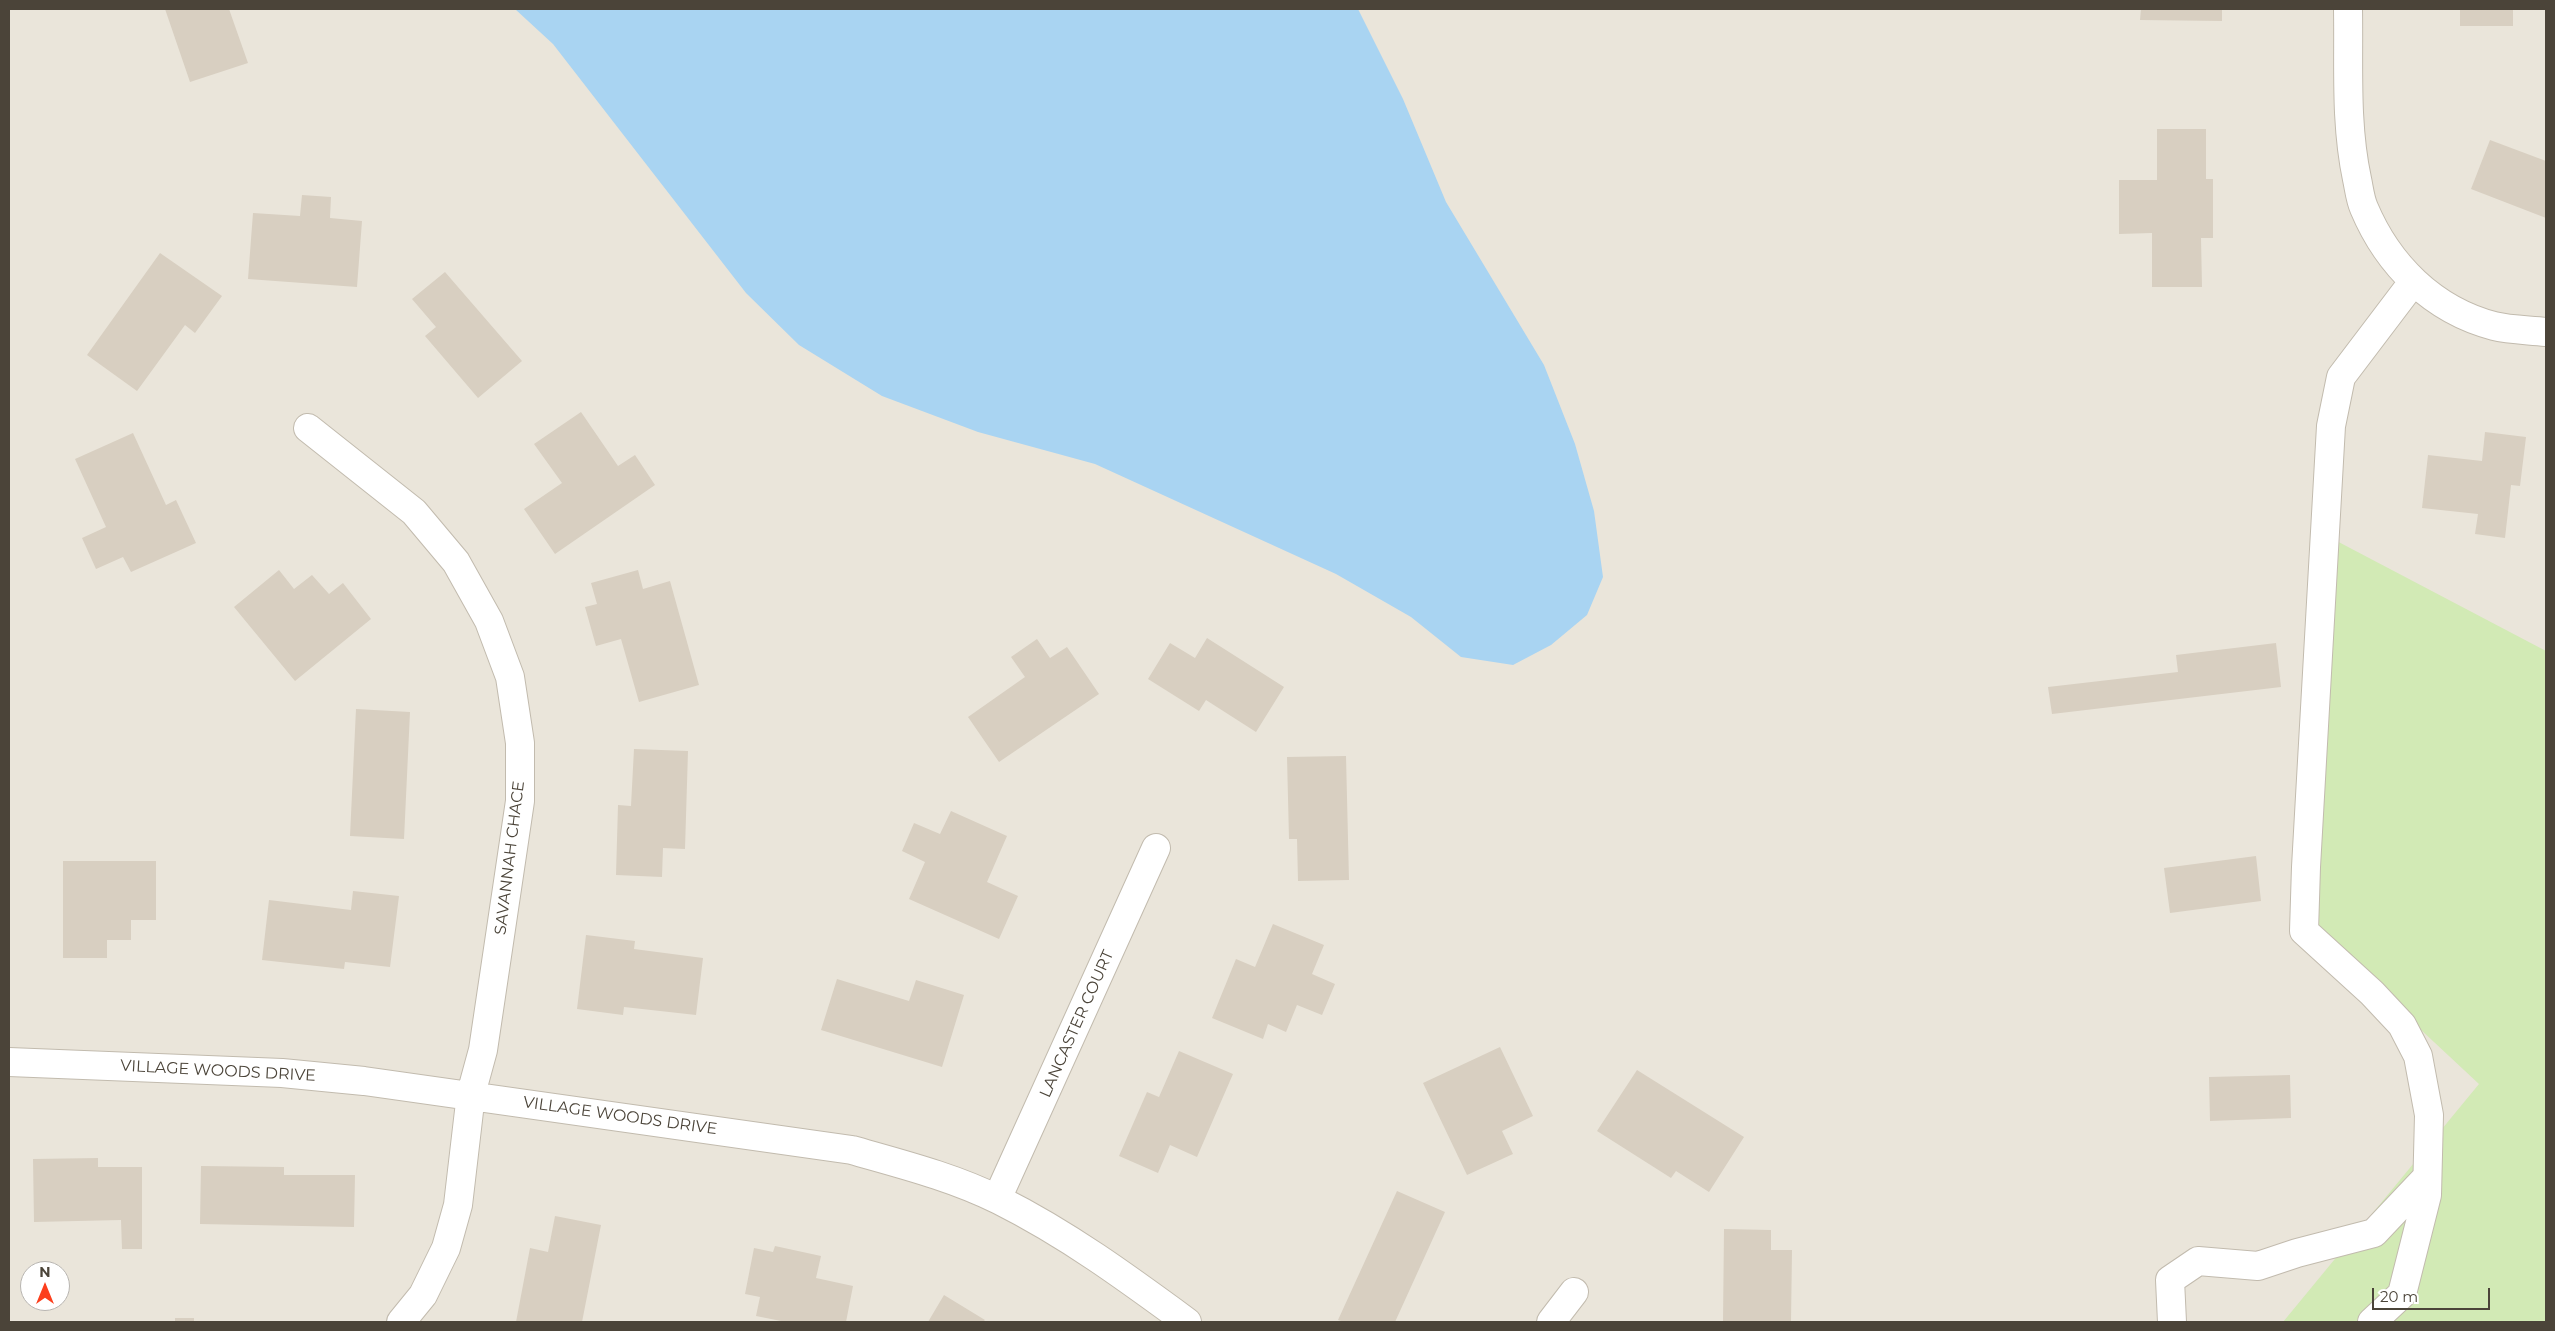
<!DOCTYPE html>
<html>
<head>
<meta charset="utf-8">
<style>
	body { margin:0 }
	#map { position:relative; width:2555px; height:1331px; overflow:hidden; background:#f6f3ec; font-family:Montserrat,sans-serif }
	canvas { display:block }
	.frame { position:absolute; inset:0; border:10px solid #4b4439; pointer-events:none }
	.north { position:absolute; left:20px; top:1261px; width:50px; height:50px; box-sizing:border-box; background:#fff; border:1px solid #b7b4b0; border-radius:50%; rotate:0deg; font-size:14px; font-weight:700; line-height:20px; text-align:center; color:#4b4439 }
	.north::after { content:''; display:block; margin:auto; width:18px; height:22px; background:#fc3f1d; clip-path:polygon(50% 0,100% 100%,50% 72%,0 100%) }
	.scale { position:absolute; left:2372px; top:1288px; width:118px; height:22px; box-sizing:border-box; border:2px solid #4b4439; border-top:0; padding-left:6px; font-size:15px; line-height:18px; white-space:nowrap; color:#4b4439; -webkit-text-stroke:4px #fff; paint-order:stroke }
</style>
</head>
<body>
<div id="map">
<canvas width="2555" height="1331"></canvas>
<div class="frame"></div>
<div class="north">N</div>
<div class="scale">20 m</div>
</div>
<script>
const g = document.querySelector('canvas').getContext('2d');
g.lineJoin = 'round';
function fillPath(path, color) { g.fillStyle = color; g.fill(path, 'evenodd'); }
function stroke(path, color, width, dash) { g.strokeStyle = color; g.lineWidth = width; g.lineCap = dash ? 'butt' : 'round'; g.setLineDash(dash || []); g.stroke(path); }
function label(font, color, halo, rows, align = 'center') {
  g.font = font + ' Montserrat,sans-serif'; g.lineWidth = 4; g.setLineDash([]); g.textBaseline = 'middle'; g.strokeStyle = halo; g.fillStyle = color; for (const [text, x, y, turn = 0] of rows) {
    g.save(); g.translate(x, y); g.rotate((+turn || 0) * Math.PI / 180); g.textAlign = isNaN(turn) ? turn : align; if (halo) g.strokeText(text, 0, 0); g.fillText(text, 0, 0); g.restore();
  }
}
const residential = new Path2D(`
	M9,9H2546V1322H9ZM30,1271H60V1301H30Z`);
const green = new Path2D(`
	M2331,538L2546,651V1322H2283L2479,1084L2314,930Z`);
const water = new Path2D(`
	M515,9H1358L1403,99L1446,202L1544,365L1575,444L1594,511L1603,577L1587,615L1551,645L1513,665L1461,657L1411,617L1336,574L1095,464L978,432L882,396L799,345L746,293L553,44Z`);
const building = new Path2D(`
	M165,9H229L248,63L190,82Z
	M2141,9H2222V21L2140,20Z
	M2460,9H2513V26H2460Z
	M2157,129H2206V179H2213V238H2201L2202,287H2152V233L2119,234V180H2157Z
	M2490,140L2546,161V218L2471,189Z
	M302,195L331,197L330,218L362,221L357,287L248,279L253,213L300,216Z
	M160,253L222,296L195,333L185,325L137,391L87,355Z
	M445,272L522,361L478,398L425,336L436,327L412,299Z
	M581,412L618,466L635,455L655,485L555,554L524,509L562,483L534,444Z
	M2485,432L2526,437L2520,486L2511,485L2505,538L2475,534L2478,514L2422,508L2428,455L2482,461Z
	M133,433L166,505L176,500L196,543L131,572L123,557L96,569L82,538L106,527L75,459Z
	M279,570L294,589L312,575L329,594L343,583L371,619L295,681L234,607Z
	M638,570L643,589L670,581L699,685L639,702L621,639L596,646L585,607L597,604L591,583Z
	M1207,638L1284,687L1256,732L1206,700L1199,711L1148,679L1170,643L1195,658Z
	M1037,639L1050,658L1067,647L1099,694L999,762L968,717L1025,677L1011,657Z
	M2276,643L2281,687L2052,714L2048,687L2178,672L2176,655Z
	M356,709L410,712L404,839L350,836Z
	M634,749L688,751L685,849L663,848L662,877L616,875L618,805L631,806Z
	M1346,756L1349,880L1298,881L1297,839H1289L1287,757Z
	M951,811L1007,836L987,882L1018,896L999,939L909,899L925,862L902,851L914,823L940,834Z
	M2256,856L2261,901L2170,913L2164,868Z
	M63,861H156V920H131V940H107V958H63Z
	M353,891L399,896L390,967L345,962L344,969L262,960L269,900L351,910Z
	M1273,924L1324,945L1312,974L1335,984L1322,1015L1297,1005L1286,1032L1268,1024L1263,1039L1212,1018L1236,959L1255,967Z
	M586,935L635,941L634,949L703,958L696,1015L624,1007L623,1015L577,1009Z
	M837,979L909,1001L916,980L964,995L942,1067L821,1030Z
	M1500,1047L1533,1116L1502,1131L1513,1154L1467,1175L1423,1083Z
	M1179,1051L1233,1074L1197,1157L1170,1145L1158,1173L1119,1156L1147,1092L1159,1097Z
	M1637,1070L1744,1137L1709,1192L1676,1171L1671,1178L1597,1131Z
	M2290,1075L2291,1118L2210,1121L2209,1077Z
	M98,1158V1167H142V1249H122L121,1220L34,1222L33,1159Z
	M201,1166L284,1167V1175H355L354,1227L200,1224Z
	M1397,1191L1445,1212L1395,1322H1344L1338,1320Z
	M555,1216L601,1225L582,1322H516L530,1248L548,1252Z
	M1724,1229L1771,1230V1250H1792L1791,1322H1723Z
	M775,1246L821,1256L816,1278L853,1286L846,1322H786L756,1316L760,1297L745,1294L754,1248L773,1252Z
	M944,1295L985,1320L983,1322H928Z
	M175,1318H194V1322H175Z`);
const minor = new Path2D(`
	M2348,9C2349,65 2345,123 2357,179C2359,188 2360,199 2364,208C2388,265 2433,310 2494,326C2510,330 2529,330 2546,332
	M308,428L414,512L456,562L489,621L510,677L520,743V801L483,1050L471,1094L458,1205L446,1248L423,1295L401,1322
	M9,1062L282,1073L364,1081L852,1150C901,1164 953,1177 999,1200C1067,1234 1127,1278 1187,1322
	M997,1199L1156,848
	M1551,1322L1574,1292
	M2172,1322L2170,1280L2198,1261L2258,1266L2297,1253L2374,1233L2427,1177
	M2372,1322L2402,1294L2427,1195L2429,1115L2418,1056L2402,1025L2372,993L2304,931L2306,867L2331,426L2341,377L2413,282`);
const streetNames = [
	["SAVANNAH CHACE",510,858,-83],
	["LANCASTER COURT",1077,1024,-66],
	["VILLAGE WOODS DRIVE",218,1071,3],
	["VILLAGE WOODS DRIVE",620,1116,8]
];
fillPath(residential, '#eae5da');
fillPath(green, '#d2eab5');
fillPath(water, '#a9d4f2');
fillPath(building, '#d8cfc1');
stroke(minor, '#c2bbae', 30);
stroke(minor, '#fff', 28);
label('16px', '#4b4439', '#fff', streetNames);
</script>
</body>
</html>
